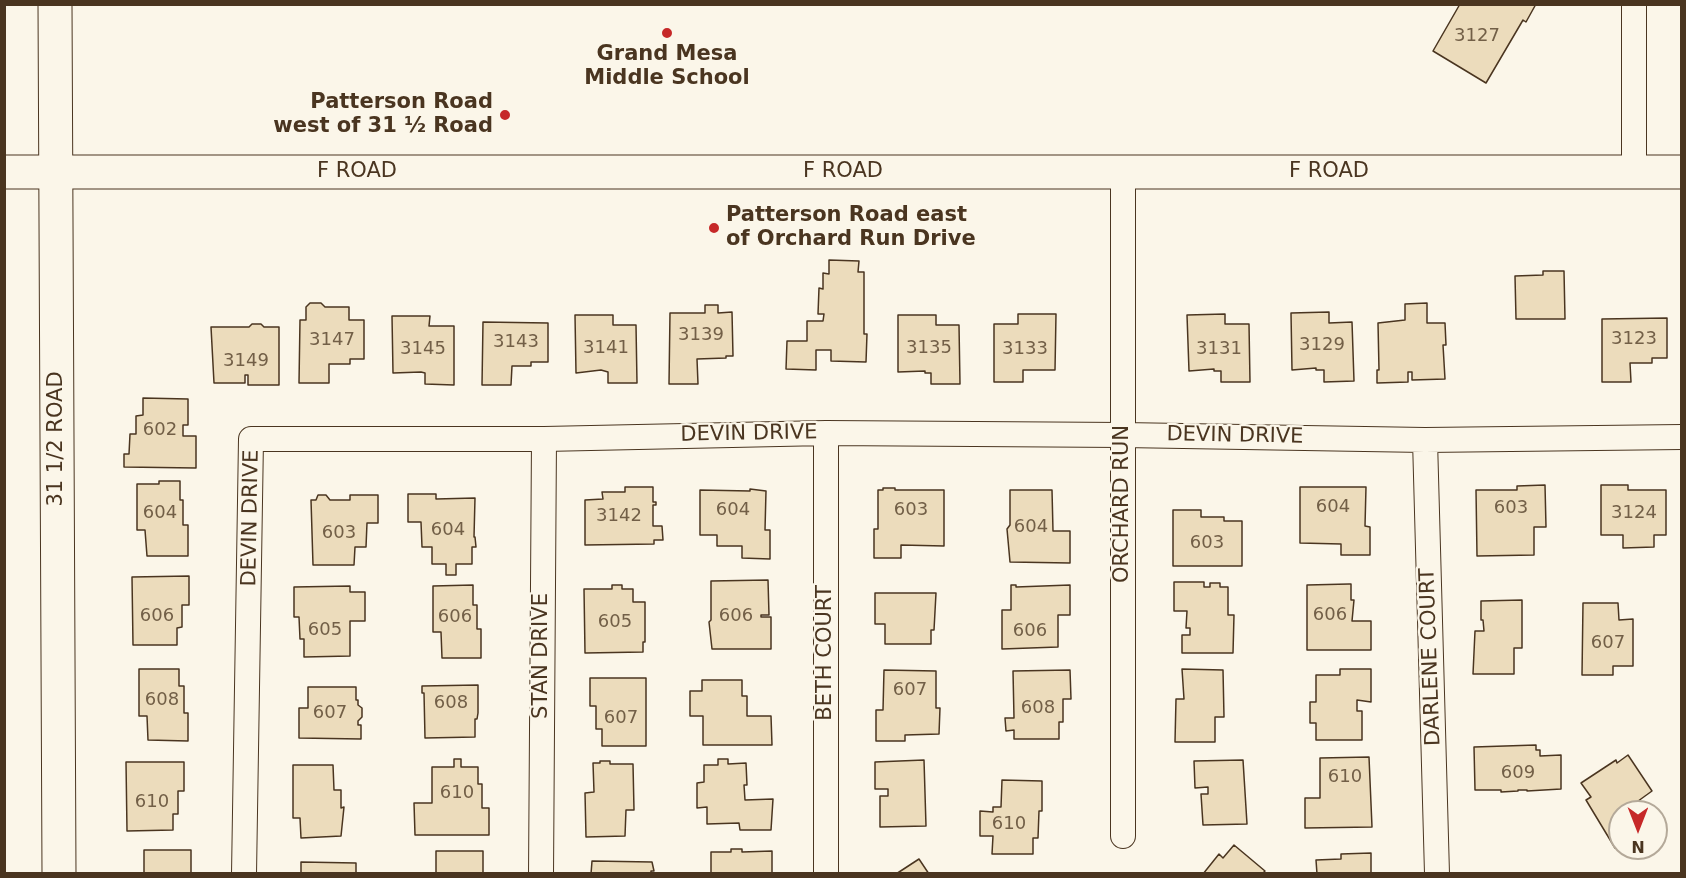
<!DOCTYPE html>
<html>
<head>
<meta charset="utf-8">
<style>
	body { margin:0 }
	#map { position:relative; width:1686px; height:878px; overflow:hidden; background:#fbf6e9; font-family:"DejaVu Sans",sans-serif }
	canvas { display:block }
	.frame { position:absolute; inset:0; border:6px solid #4a3520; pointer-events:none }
	.north { position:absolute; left:1608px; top:800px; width:60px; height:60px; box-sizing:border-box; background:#fbf6e9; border:2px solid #b4a999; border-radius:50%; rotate:180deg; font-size:16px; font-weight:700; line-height:24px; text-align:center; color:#4a3520 }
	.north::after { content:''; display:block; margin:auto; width:21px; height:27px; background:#c62828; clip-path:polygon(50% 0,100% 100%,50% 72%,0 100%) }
</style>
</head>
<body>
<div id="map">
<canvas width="1686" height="878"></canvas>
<div class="frame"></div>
<div class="north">N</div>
</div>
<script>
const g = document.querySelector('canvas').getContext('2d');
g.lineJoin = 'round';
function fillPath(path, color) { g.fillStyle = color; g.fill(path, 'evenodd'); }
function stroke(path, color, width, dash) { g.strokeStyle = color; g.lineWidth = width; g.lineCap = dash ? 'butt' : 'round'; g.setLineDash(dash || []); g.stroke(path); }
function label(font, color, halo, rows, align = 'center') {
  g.font = font + ' "DejaVu Sans",sans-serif'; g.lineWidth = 4.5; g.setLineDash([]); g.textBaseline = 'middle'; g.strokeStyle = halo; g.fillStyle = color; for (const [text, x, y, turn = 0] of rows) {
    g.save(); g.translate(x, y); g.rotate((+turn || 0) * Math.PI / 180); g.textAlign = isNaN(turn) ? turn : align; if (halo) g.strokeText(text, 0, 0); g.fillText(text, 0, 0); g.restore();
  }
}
const building = new Path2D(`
	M1460,4H1536L1526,22L1523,20L1486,83L1433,51Z
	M829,260L859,261L858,272H864V334H867L866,362L831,361V350H816V370L786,369L787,341H807V321H823L824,314H818L819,288L823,289V273L829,274Z
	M1543,271H1564L1565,319H1516L1515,276L1543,275Z
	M310,303H321L325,307H349V320H364V359H350V364H329V383H299L300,320H306V307Z
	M1427,303V323H1445L1446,345H1443L1445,379L1412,380V372H1408V382L1377,383V370H1379L1378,323L1405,320V304Z
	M705,305H718V313L732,312L733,356H726V358L697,359L698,384H669L670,313H705Z
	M1329,312V323L1352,322L1354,381L1324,382V370H1316V368L1292,370L1291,313Z
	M1018,314H1056L1055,370H1023V382H994V324H1018Z
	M1225,314V324H1249L1250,382H1221V371H1214V369L1189,371L1187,315Z
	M575,315H613V325H636L637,383H608V372L601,370L576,373Z
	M898,315H936V325H959L960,384H931V373H925V371L898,372Z
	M392,316H430L429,326H454V385L425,384V373L421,372L393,373Z
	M1667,318V358H1652V363H1630L1631,382H1602V319Z
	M483,322L548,323V362H531V366H512L511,385H482Z
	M252,324H261L264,327H279V385H248V375H245V383H214L211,327H249Z
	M143,398L188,399V425H183V436H196V468L124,467V454H129L130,434H136V416L143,415Z
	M159,481H180V500H183V525H188V556H147L145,530H137V484H159Z
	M1545,485L1546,527H1534V555L1477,556L1476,490H1517V486Z
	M1601,485H1628V490H1666V535H1654V547L1623,548V535H1601Z
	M625,487H653V502H656V505H653V526H662L663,540H654V544L585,545V500L603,499L602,492H625Z
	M1300,487H1366L1365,526L1370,527V555H1341V544L1300,543Z
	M883,488H895V490H944V546L901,545V558H874V529H878V490H883Z
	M750,489L766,491L765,530H770V559L742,558V546H717V535H700V490L750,491Z
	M1010,490H1052L1053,531H1070V563L1010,562L1007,529L1010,525Z
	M408,494H436V499L475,498L474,537H475L476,547H472V564H456V575H446V564H432V547H422L421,522H408Z
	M318,495H326L330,500H350V495H378V523H367L366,547H355L354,565H313L311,500H316Z
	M1173,510H1201V517H1224V521H1242V566H1173Z
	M189,576V605H182V627L177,628V645H133L132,577Z
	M768,580L769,615H761V617H771V649H712L709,622L711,620V581Z
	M1174,582H1204V587H1210V583H1220V587H1228V615H1234L1233,653H1182V635H1190V628H1186L1187,611H1174Z
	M1349,584H1351V600H1354L1352,621H1371V650H1307V585Z
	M473,585V605H477V629H481V658H442L441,632H433V586Z
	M612,585H622V589H633V602H645V642H643V652L585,653L584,589H612Z
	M1011,585H1016V587L1070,585V615H1058V647L1002,649V610H1011Z
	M350,586V592H365V621H350V656L304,657V639H300L299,617H294V587Z
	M875,593H936L934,630H931V644H885V624H875Z
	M1522,600V648H1514V674H1473L1475,631H1484L1483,620H1481V601Z
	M1583,603H1618L1619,620L1633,619V666H1613V675H1582Z
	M139,669H179V686H184V713H188V741L148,740L147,716H139Z
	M1182,669L1223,670L1224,717H1215V742H1175L1176,699H1184Z
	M1340,669H1371V702L1357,700V711H1362V740H1316V723H1310V702H1316V675H1340Z
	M884,670L936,671V708H940L939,734L905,735V741H876V710H883Z
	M1070,670L1071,699H1063V722H1059V739H1014V730L1006,731L1005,718H1014L1013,671Z
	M590,678H646V746H602V729H596V706H590Z
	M702,680H742V696H747V716H771L772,745H703V716H690V691H702Z
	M478,685V713L477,719H475V737L425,738L424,693H422V686Z
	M308,687H356V700H358V705L362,708V717L358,721V725H361V739L299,738V708H308Z
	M1536,745V750H1540V756L1561,755V789L1527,791V790H1518V791L1501,792V790H1475L1474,747Z
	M1628,755L1652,791L1634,804L1640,812H1620V844L1615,848L1586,800L1591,797L1581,783L1616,760L1617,763Z
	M1369,757L1372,827L1305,828V798H1320V758Z
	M454,759H461V767H478V784H482V808H489V835H415L414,803H432V767H454Z
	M718,759H728V764L746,763L747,785H744L745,800L773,799L771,830H740L739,823L707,824V807L697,808V783L704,782V765H718Z
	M924,760L926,826L880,827V796H888V789H875V762Z
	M1243,760L1247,824L1203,825L1201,794H1208V787L1195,788L1194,761Z
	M600,761H610V764H633L634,810H626L625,836L586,837L585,793L594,792L593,763H600Z
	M126,762H184V791H178V814H173V830L127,831Z
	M293,765H333L334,790H341V808L344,807L341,836L301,838L300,818H293Z
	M1002,780L1042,781V811H1039L1038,838H1033V854H992L993,836H980V811L993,812V807H1001Z
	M1234,845L1265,871L1262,874H1203L1219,854L1223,858Z
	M731,849H742V852L772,851V874H711V852H731Z
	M144,850H191V874H144Z
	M436,851H483V874H436Z
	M1371,853V874H1317L1316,860L1341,859V854Z
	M919,859L929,874H896Z
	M592,861L652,862L654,871H651V874H591Z
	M301,862L356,863V874H301Z`);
const street = new Path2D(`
	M1634,4V172
	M1123,172V836
	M826,433V874
	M1425,440L1437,874
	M244,874L251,439H544L826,433L1123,435L1425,440L1682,437
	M541,874L544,439`);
const secondary = new Path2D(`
	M55,4L59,874`);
const primary = new Path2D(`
	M4,172H1682`);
const markers = [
	[667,33,6,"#c62828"],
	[505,115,6,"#c62828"],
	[714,228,6,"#c62828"]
];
const numberNames = [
	["3127",1477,36],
	["3139",701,335],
	["3123",1634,339],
	["3147",332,340],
	["3143",516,342],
	["3129",1322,345],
	["3141",606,348],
	["3135",929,348],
	["3145",423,349],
	["3133",1025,349],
	["3131",1219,349],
	["3149",246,361],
	["602",160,430],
	["604",1333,507],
	["603",1511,508],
	["604",733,510],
	["603",911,510],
	["604",160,513],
	["3124",1634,513],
	["3142",619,516],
	["604",1031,527],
	["604",448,530],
	["603",339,533],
	["603",1207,543],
	["606",1330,615],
	["606",157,616],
	["606",736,616],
	["606",455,617],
	["605",615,622],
	["605",325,630],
	["606",1030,631],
	["607",1608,643],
	["607",910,690],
	["608",162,700],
	["608",451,703],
	["608",1038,708],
	["607",330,713],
	["607",621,718],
	["609",1518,773],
	["610",1345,777],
	["610",457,793],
	["610",152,802],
	["610",1009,824]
];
const poiNames = [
	["Grand Mesa",667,55],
	["Middle School",667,79],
	["Patterson Road",493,103,"right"],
	["west of 31 ½ Road",493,127,"right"],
	["Patterson Road east",726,216,"left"],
	["of Orchard Run Drive",726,240,"left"]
];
const streetNames = [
	["F ROAD",357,172],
	["F ROAD",843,172],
	["F ROAD",1329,172],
	["DEVIN DRIVE",749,434,-1],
	["DEVIN DRIVE",1235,436,1],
	["31 1/2 ROAD",57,439,-90],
	["ORCHARD RUN",1123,504,-90],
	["DEVIN DRIVE",251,518,-89],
	["BETH COURT",826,653,-90],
	["STAN DRIVE",542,656,-90],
	["DARLENE COURT",1431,657,-92]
];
fillPath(building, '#ecdcbc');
stroke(building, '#4a3520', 1.5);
stroke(street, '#4a3520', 26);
stroke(secondary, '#4a3520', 35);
stroke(primary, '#4a3520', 35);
stroke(street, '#fbf6e9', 24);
stroke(secondary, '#fbf6e9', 33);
stroke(primary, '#fbf6e9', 33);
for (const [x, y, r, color] of markers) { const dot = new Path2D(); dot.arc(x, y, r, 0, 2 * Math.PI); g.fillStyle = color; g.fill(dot); stroke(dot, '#fbf6e9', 2); }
label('18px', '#725f47', null, numberNames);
label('bold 21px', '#4a3520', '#fbf6e9', poiNames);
label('21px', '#4a3520', '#fbf6e9', streetNames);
</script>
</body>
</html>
